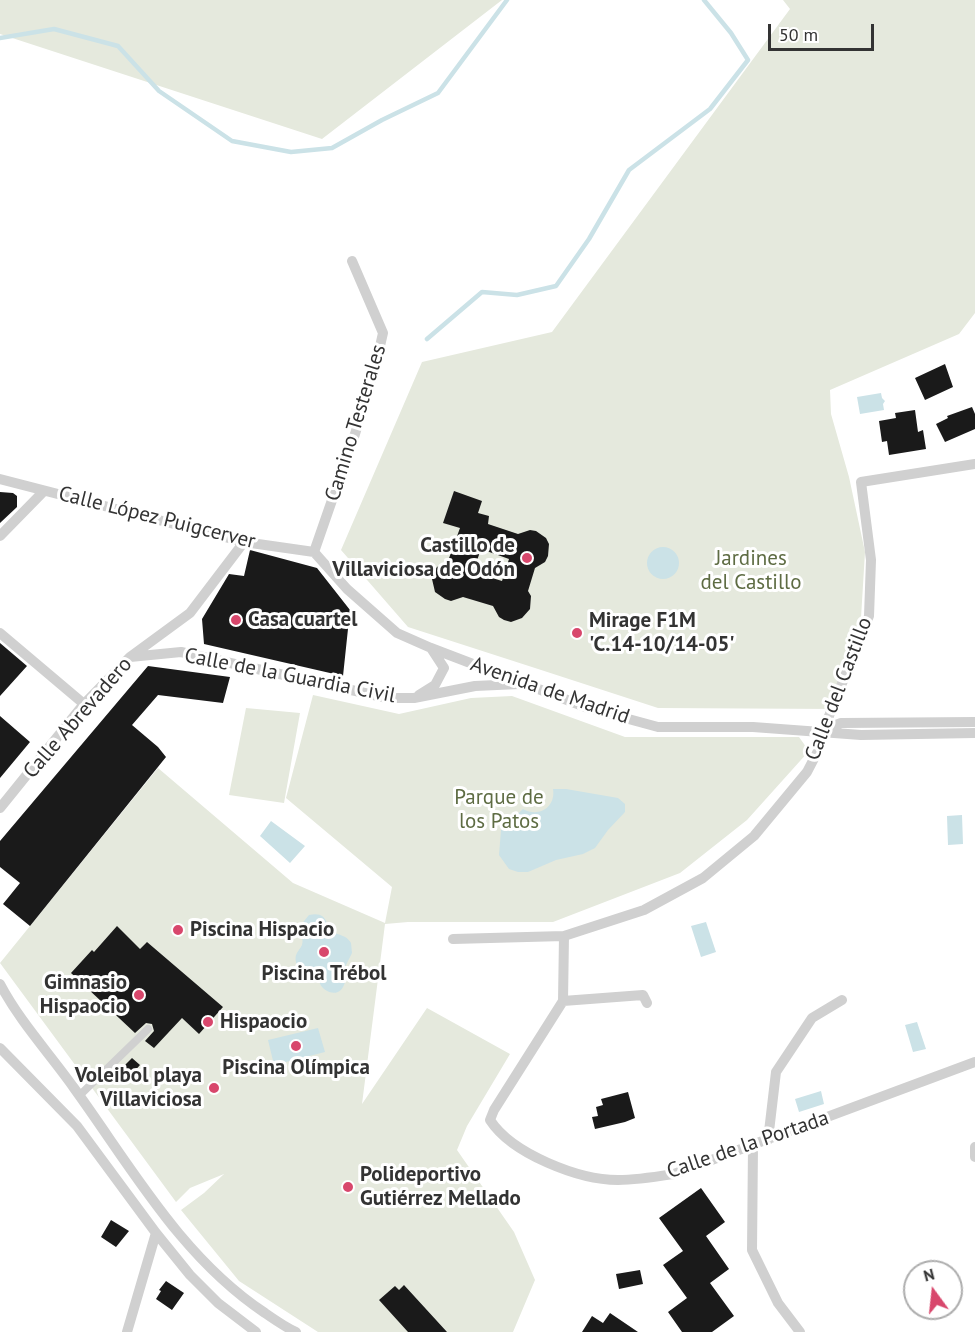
<!DOCTYPE html>
<html>
<head>
<meta charset="utf-8">
<style>
	body { margin:0 }
	#map { position:relative; width:975px; height:1332px; overflow:hidden; background:#fff; font-family:"PT Sans",sans-serif }
	canvas { display:block }
	.north { position:absolute; left:903px; top:1260px; width:60px; height:60px; box-sizing:border-box; background:#fff; border:2px solid #adadad; border-radius:50%; rotate:345deg; font-size:16px; font-weight:700; line-height:24px; text-align:center; color:#333 }
	.north::after { content:''; display:block; margin:auto; width:21px; height:27px; background:#d8476c; clip-path:polygon(50% 0,100% 100%,50% 72%,0 100%) }
	.scale { position:absolute; left:768px; top:24px; width:106px; height:27px; box-sizing:border-box; border:3px solid #333; border-top:0; padding-left:8px; font-size:18px; line-height:21px; white-space:nowrap; color:#333; -webkit-text-stroke:4px #fff; paint-order:stroke }
</style>
</head>
<body>
<div id="map">
<canvas width="975" height="1332"></canvas>
<div class="north">N</div>
<div class="scale">50 m</div>
</div>
<script>
const g = document.querySelector('canvas').getContext('2d');
g.lineJoin = 'round';
function fillPath(path, color) { g.fillStyle = color; g.fill(path, 'evenodd'); }
function stroke(path, color, width, dash) { g.strokeStyle = color; g.lineWidth = width; g.lineCap = dash ? 'butt' : 'round'; g.setLineDash(dash || []); g.stroke(path); }
function label(font, color, halo, rows, align = 'center') {
  g.font = font + ' "PT Sans",sans-serif'; g.lineWidth = 6; g.setLineDash([]); g.textBaseline = 'middle'; g.strokeStyle = halo; g.fillStyle = color; for (const [text, x, y, turn = 0] of rows) {
    g.save(); g.translate(x, y); g.rotate((+turn || 0) * Math.PI / 180); g.textAlign = isNaN(turn) ? turn : align; if (halo) g.strokeText(text, 0, 0); g.fillText(text, 0, 0); g.restore();
  }
}
const green = new Path2D(`
	M0,0H502L322,139L0,34Z
	M783,0H975V313L959,334L830,390L831,414L849,477L865,552L861,618L836,687V709L658,708L535,668L408,627L341,550L422,362L552,332L790,9Z
	M313,695L399,714L471,698L512,696L625,737H799L809,751L747,820L680,873L553,922H408L385,924L362,1104L427,1008L510,1054L467,1126L457,1150L514,1232L535,1280L513,1332H318L239,1281L181,1210L204,1193L224,1174L190,1188L176,1202L0,963L158,768L293,883L385,923L392,887L286,798Z
	M246,708L300,713L284,803L229,795Z`);
const water = new Path2D(`
	M881,393L882,398L885,401L883,404L884,410L860,414L857,397Z
	M647 563a16 16 0 1 1 32 0a16 16 0 1 1-32 0Z
	M553,789H566L618,798L625,804V812L608,830L595,848L583,854L556,860L528,872H518L509,869L499,855L501,830L523,809C539,818 556,807 553,789Z
	M962,815L963,844L948,845L947,816Z
	M271,821L305,846L290,863L260,836Z
	M309,915C330,911 323,926 335,933C342,936 347,936 351,943L352,953L345,967C349,982 341,1001 324,989C319,985 319,978 314,974C306,970 298,973 296,962C294,954 299,951 302,945C304,938 300,932 300,926Z
	M706,922L716,952L701,957L691,926Z
	M917,1022L926,1049L913,1052L905,1025Z
	M318,1028L325,1052L274,1065L268,1040Z
	M821,1091L824,1104L799,1112L795,1099Z`);
const stream = new Path2D(`
	M0,38L54,29L118,46L159,91L232,141L291,152L332,148L382,120L438,93L507,0
	M427,339L482,292L517,295L556,286L589,239L629,170L710,109L748,60L731,33L704,0`);
const building = new Path2D(`
	M945,364L953,387L925,400L915,378Z
	M972,407L975,414V429L945,442L936,424L948,418L947,416Z
	M915,410L918,432L923,430L926,449L889,455L887,441L882,442L879,421L896,418L895,413Z
	M454,491L482,501L478,513L489,516L488,524L518,534L530,530L536,531L546,538L549,544L548,556L545,562L535,568L528,591L531,596L530,609L522,618L511,622L504,620L499,617L493,606L463,597L451,601L445,599L435,592L432,579L433,573L437,567L448,561L460,528L443,523ZM481,549L509,559L502,581L473,572Z
	M0,492L13,493L17,496V507L0,523Z
	M250,550L317,568L350,610L343,676L204,644L202,619L229,574L244,576Z
	M0,643L27,666L0,696Z
	M148,666L230,677L223,703L158,695L132,725L158,747L166,757L30,926L3,904L20,883L0,867V841Z
	M0,716L30,742L0,778Z
	M117,926L140,949L147,942L223,1007L199,1034L182,1018L154,1048L145,1041L154,1031L152,1024L146,1023L135,1033L71,973L92,950L94,952Z
	M132,1058L140,1065L124,1083L116,1074Z
	M628,1092L635,1118L625,1122L595,1129L592,1117L598,1116L596,1107L603,1105L601,1099Z
	M701,1188L725,1222L706,1236L729,1269L710,1283L734,1316L712,1332H682L668,1312L687,1298L663,1265L683,1251L659,1218Z
	M111,1220L129,1231L116,1247L101,1237Z
	M640,1270L643,1284L619,1289L616,1274Z
	M166,1281L184,1293L172,1310L156,1299L161,1291L159,1290Z
	M404,1285L447,1332H408L379,1300L395,1286L399,1290Z
	M610,1313L638,1332H582L592,1316L603,1323Z`);
const pedestrian = new Path2D(`
	M80,1095L148,1029`);
const minor = new Path2D(`
	M0,479L244,542L314,552
	M0,536L44,491
	M314,552L347,589L397,633L431,648L588,708L658,727H753L861,735L975,733
	M314,552L355,434L375,368L383,333L352,261
	M0,633L84,704
	M130,657L181,652L387,698H414L475,686L519,684
	M419,695L435,685L444,668L431,648
	M823,730L841,723L975,722
	M0,808L84,704L130,657L190,613L244,542
	M564,936L563,1001L494,1110L490,1120C512,1154 579,1180 618,1180C637,1180 655,1177 674,1174L975,1062
	M453,939L564,936L644,910L703,878L754,836L807,772L819,749L823,731L869,616L871,560L861,482L975,464
	M0,984C20,1022 50,1054 74,1088C132,1168 181,1257 265,1313C275,1320 285,1327 296,1332
	M563,1001L643,995L647,1003
	M0,1048L77,1126L156,1233L190,1275L218,1303L256,1332
	M768,1140L776,1072L812,1018L842,1000
	M753,1146L752,1250L778,1303L800,1332
	M975,1147V1157
	M127,1332L156,1233`);
const markers = [
	[527,558,6,"#d8476c"],
	[236,620,6,"#d8476c"],
	[577,633,6,"#d8476c"],
	[178,930,6,"#d8476c"],
	[324,952,6,"#d8476c"],
	[139,995,6,"#d8476c"],
	[208,1022,6,"#d8476c"],
	[296,1046,6,"#d8476c"],
	[214,1088,6,"#d8476c"],
	[348,1187,6,"#d8476c"]
];
const streetNames = [
	["Camino Testerales",356,423,-73],
	["Calle López Puigcerver",157,518,14],
	["Calle de la Guardia Civil",290,676,11],
	["Calle del Castillo",839,689,-69],
	["Avenida de Madrid",550,691,19],
	["Calle Abrevadero",78,718,-49],
	["Calle de la Portada",748,1145,-19]
];
const poiNames = [
	["Castillo de",515,546,"right"],
	["Villaviciosa de Odón",515,570,"right"],
	["Casa cuartel",248,620],
	["Mirage F1M",589,621],
	["'C.14-10/14-05'",589,645],
	["Piscina Hispacio",190,930],
	["Piscina Trébol",324,974,"center"],
	["Gimnasio",127,983,"right"],
	["Hispaocio",127,1007,"right"],
	["Hispaocio",220,1022],
	["Piscina Olímpica",296,1068,"center"],
	["Voleibol playa",202,1076,"right"],
	["Villaviciosa",202,1100,"right"],
	["Polideportivo",360,1175],
	["Gutiérrez Mellado",360,1199]
];
const parkNames = [
	["Jardines",751,559],
	["del Castillo",751,583],
	["Parque de",499,798],
	["los Patos",499,822]
];
fillPath(green, '#e5e9dd');
fillPath(water, '#cbe2e7');
stroke(stream, '#cbe2e7', 4.5);
fillPath(building, '#1a1a1a');
stroke(pedestrian, '#d0d0d0', 8);
stroke(minor, '#d0d0d0', 10);
for (const [x, y, r, color] of markers) { const dot = new Path2D(); dot.arc(x, y, r, 0, 2 * Math.PI); g.fillStyle = color; g.fill(dot); stroke(dot, '#fff', 2); }
label('21px', '#333', '#fff', streetNames);
label('bold 21px', '#333', '#fff', poiNames, 'left');
label('21px', '#5e6c43', '#fff', parkNames);
</script>
</body>
</html>
